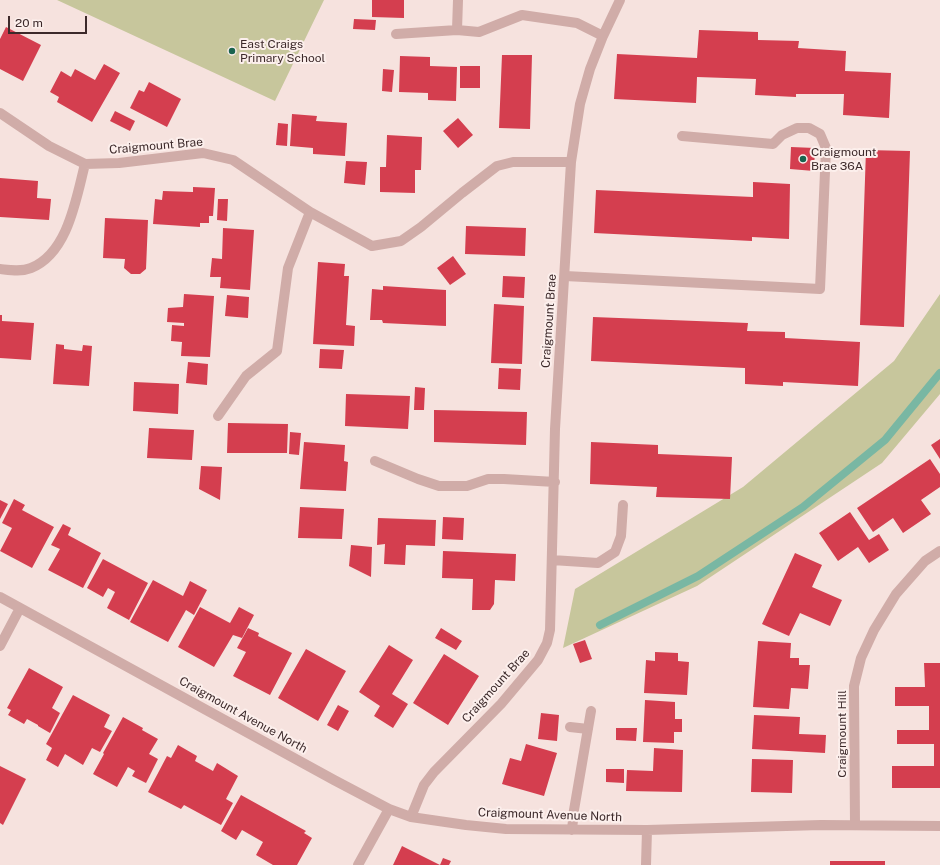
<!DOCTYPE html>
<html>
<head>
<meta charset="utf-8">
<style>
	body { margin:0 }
	#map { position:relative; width:940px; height:865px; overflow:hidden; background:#f6e2de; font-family:"Public Sans",sans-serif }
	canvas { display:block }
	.scale { position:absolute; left:8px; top:16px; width:79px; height:18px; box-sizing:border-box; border:2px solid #3c292a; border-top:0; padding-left:5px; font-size:12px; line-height:14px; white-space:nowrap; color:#3c292a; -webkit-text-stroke:3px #fcefec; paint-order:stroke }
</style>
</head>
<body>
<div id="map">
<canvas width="940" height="865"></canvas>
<div class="scale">20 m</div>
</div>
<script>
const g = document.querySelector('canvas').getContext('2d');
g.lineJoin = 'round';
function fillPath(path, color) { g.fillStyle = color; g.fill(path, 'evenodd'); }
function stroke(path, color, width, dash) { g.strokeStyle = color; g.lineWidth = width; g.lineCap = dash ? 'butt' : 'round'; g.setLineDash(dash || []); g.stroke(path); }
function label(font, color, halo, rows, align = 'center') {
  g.font = font + ' "Public Sans",sans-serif'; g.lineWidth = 4; g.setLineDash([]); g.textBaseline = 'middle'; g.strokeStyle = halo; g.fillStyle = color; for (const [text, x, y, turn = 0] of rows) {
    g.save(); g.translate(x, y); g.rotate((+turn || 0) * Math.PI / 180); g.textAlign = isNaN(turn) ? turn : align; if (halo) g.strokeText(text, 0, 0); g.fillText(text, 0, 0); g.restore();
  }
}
const green = new Path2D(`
	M57,0H324L275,101Z
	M940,294V394L882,463L697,586L563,648L575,589L743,487L894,361Z`);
const stream = new Path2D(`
	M600,625L698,576L803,507L885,440L940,373`);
const building = new Path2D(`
	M372,0H404V18L372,17Z
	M354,19L376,20L375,30L353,29Z
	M6,27L41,45L23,81L0,69V39Z
	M699,30L758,32V40L799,41L798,48L846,51L845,71L891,73L889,118L843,115L844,94H796V97L755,95L756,79L697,77L696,103L614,99L617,54L697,58Z
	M502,55H532L530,129L499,128Z
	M400,56L430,57V66L457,67L456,101L428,100V93L399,92Z
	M104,64L120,73L92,122L57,102L59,97L50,92L61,71L71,77L75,69L95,80Z
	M460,66H480V88H460Z
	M383,69L394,70L392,92L382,91Z
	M149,82L181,99L167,127L130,108L139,90L144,92Z
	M115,111L135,121L130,131L110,121Z
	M292,114L317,116L316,121L347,123L345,156L313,154V148L290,146Z
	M458,118L473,135L458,148L443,131Z
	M278,123L288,124L287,146L276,145Z
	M387,135L422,137L421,170H415V193L380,192V167H386Z
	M791,147L815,148L814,171L790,169Z
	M866,150L910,151L904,327L860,325Z
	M346,161L367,162L365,185L344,183Z
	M0,178L38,181L37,198L51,199L49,220L0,217Z
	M753,182L790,184L789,239L752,237V241L594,233L596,190L753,197Z
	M193,187L215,188L213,216H209V223H200V227L153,224L155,199L162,200L163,191L193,192Z
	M218,199H228L227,221L217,220Z
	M105,218L148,220L146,269L140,274H131L124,268L125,259L103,258Z
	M466,226L526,228L525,256L465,254Z
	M223,228L254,230L250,290L220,288L221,277H210L212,258L222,259Z
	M453,256L466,274L450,285L437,268Z
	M318,262L345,264L344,276H349L346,325L355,326L354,346L313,344Z
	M503,276L525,277L524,298L502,297Z
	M383,286L446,290V326L383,323L382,320H370L372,289L383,290Z
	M184,294L214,296L210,357L181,356L182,342L171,341L172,325L184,326V323L167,322L168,308L183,307Z
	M227,295L249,297L248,318L225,316Z
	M494,304L524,306L522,364L491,363Z
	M0,315H2V321L34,323L31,360L0,358Z
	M593,317L748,323L747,331L785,332V338L860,342L858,386L783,382V386L745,384V368L591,361Z
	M56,344L64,345V349L82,351L83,345L92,346L89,386L53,384Z
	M320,349L344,350L342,369L319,368Z
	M188,362L208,364L207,385L186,383Z
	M499,368L521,369L520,390L498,389Z
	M134,382L179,384L178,414L133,411Z
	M415,387L425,388L424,410H414Z
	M346,394L410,396L408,429L345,426Z
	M434,410L527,412L526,445L434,442Z
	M228,423L288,424L287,453H227Z
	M149,428L194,430L192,460L147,458Z
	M290,432L301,433L299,455L289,454Z
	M940,439V459L931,445Z
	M304,442L345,445L344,461L348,462L346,491L300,489Z
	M591,442L658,445V454L732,457L730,499L656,497L657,487L590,484Z
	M930,459L940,474V487L921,500L931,514L903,533L893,518L873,532L857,508Z
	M201,466L222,467L220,500L199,489Z
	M14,499L25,505L22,510L54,527L32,568L0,551L12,528L2,523Z
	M0,500L8,504L0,519Z
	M300,507L344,509L342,539L298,538Z
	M850,512L869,540L879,534L889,550L869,563L858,547L838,561L819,533Z
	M443,517L464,518L463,540L442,539Z
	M378,518L436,520L435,546L406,545L405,565L384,564L385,544L377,545Z
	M63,524L71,528L68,535L101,553L83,588L48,570L60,549L51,545Z
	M351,545L372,547L371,577L349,566Z
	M443,551L516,554L515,581L495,580L494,604L490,610H472L473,579L442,578Z
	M795,553L822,565L812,587L842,600L830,626L800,613L789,636L762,624Z
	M103,559L148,583L129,620L107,608L115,592L108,588L103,597L87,588Z
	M153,580L183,596L190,581L207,590L194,615L186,610L168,642L130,622Z
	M200,607L230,623L239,607L254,615L242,638L233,635L214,667L178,647Z
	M248,628L259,633L258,636L292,653L270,695L233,676L246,652L237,648Z
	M441,628L462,641L456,650L435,638Z
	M585,640L592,659L580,663L573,644Z
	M758,641L791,643L790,658H799V665H810L808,689L791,688L789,709L753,707Z
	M389,645L413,660L392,694L408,704L393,728L374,716L380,706L359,692Z
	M306,649L346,671L318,721L278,698Z
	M655,652L678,653V661L689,662L687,695L644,693L646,660L655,661Z
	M444,654L479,676L448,725L413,703Z
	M924,663H940V788H892V766H934V744H897V730H929V706H895V687H925Z
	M29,668L63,687L52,708L60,713L50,733L38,726V725L27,719L24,724L8,715L11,710L7,708Z
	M73,695L110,715L104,727L112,731L100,752L92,748L83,765L65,754L58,767L46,760L52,748L46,744Z
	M645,700L675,702V719H682V732H674V743L643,742Z
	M338,705L349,711L338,731L327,725Z
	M541,713L559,715L557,741L538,739Z
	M754,715L800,717L799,734L826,735L825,753L752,749Z
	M123,717L143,728L142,730L158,739L149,754L158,759L146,783L132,776L135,771L128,767L117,787L93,774L104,754L103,753Z
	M616,728H637L636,741L616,740Z
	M526,744L557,753L544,796L502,784L510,758L521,761Z
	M178,745L197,756L195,761L213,771L217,763L238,776L226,799L233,803L221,825L184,805L181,809L148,792L167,756L171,758Z
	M654,748L683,750L682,792L626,791L627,770L653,771Z
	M752,759L793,760L792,793L751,792Z
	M0,766L26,779L3,825L0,823Z
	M606,769H624V783L606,782Z
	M241,795L306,831L304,833L312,838L297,865H273L256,855L263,842L242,830L236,840L221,831Z
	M402,846L440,865L443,858L451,861L449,865H393Z
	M830,861H885V865H830Z`);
const minor = new Path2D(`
	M457,30L458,0
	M396,34L457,30L479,32L522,15L577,23L603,36
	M0,113L49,146L85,164L119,163L203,153L233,160L310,212L372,246L401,241L421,227L462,193L497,166L513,162H571
	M0,269C10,270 21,272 31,268C68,253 76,199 85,164
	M565,276L820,289L826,148L820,134L809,128H797L782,135L773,144L682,136
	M218,416L246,376L277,351L288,268L310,212
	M375,461L418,479L439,486H467L488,479H504L555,482
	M552,560L598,563L615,552L621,536L623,505
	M0,597L334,780L389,809L411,817L466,825L506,829L647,830L821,825L940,826
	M0,646L20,608
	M570,727L588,729
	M411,817L424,785L434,772L501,704L538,660L547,643L550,630L555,429L571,162L580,104L590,69L603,36L620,0
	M855,825L854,686L861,658L874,630L896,594L925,561L940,551
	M572,830L574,810L591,711
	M358,865L389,809
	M646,865L647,830`);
const markers = [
	[232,51,4,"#19634e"],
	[803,159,4,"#19634e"]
];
const poiNames = [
	["East Craigs",240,44],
	["Primary School",240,58],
	["Craigmount",811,152],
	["Brae 36A",811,166]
];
const streetNames = [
	["Craigmount Brae",156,146,-5],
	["Craigmount Brae",549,321,-86],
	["Craigmount Brae",496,686,-48],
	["Craigmount Avenue North",243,715,29],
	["Craigmount Hill",842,734,-90],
	["Craigmount Avenue North",550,815,2]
];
fillPath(green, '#c7c69c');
stroke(stream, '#79b7a3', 8);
fillPath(building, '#d43e4f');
stroke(minor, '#d0aca8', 10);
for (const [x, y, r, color] of markers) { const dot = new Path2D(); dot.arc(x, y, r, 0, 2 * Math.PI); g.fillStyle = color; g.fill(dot); stroke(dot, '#fcefec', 1.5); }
label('12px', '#3c292a', '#fcefec', poiNames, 'left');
label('12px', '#3c292a', '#fcefec', streetNames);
</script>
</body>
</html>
